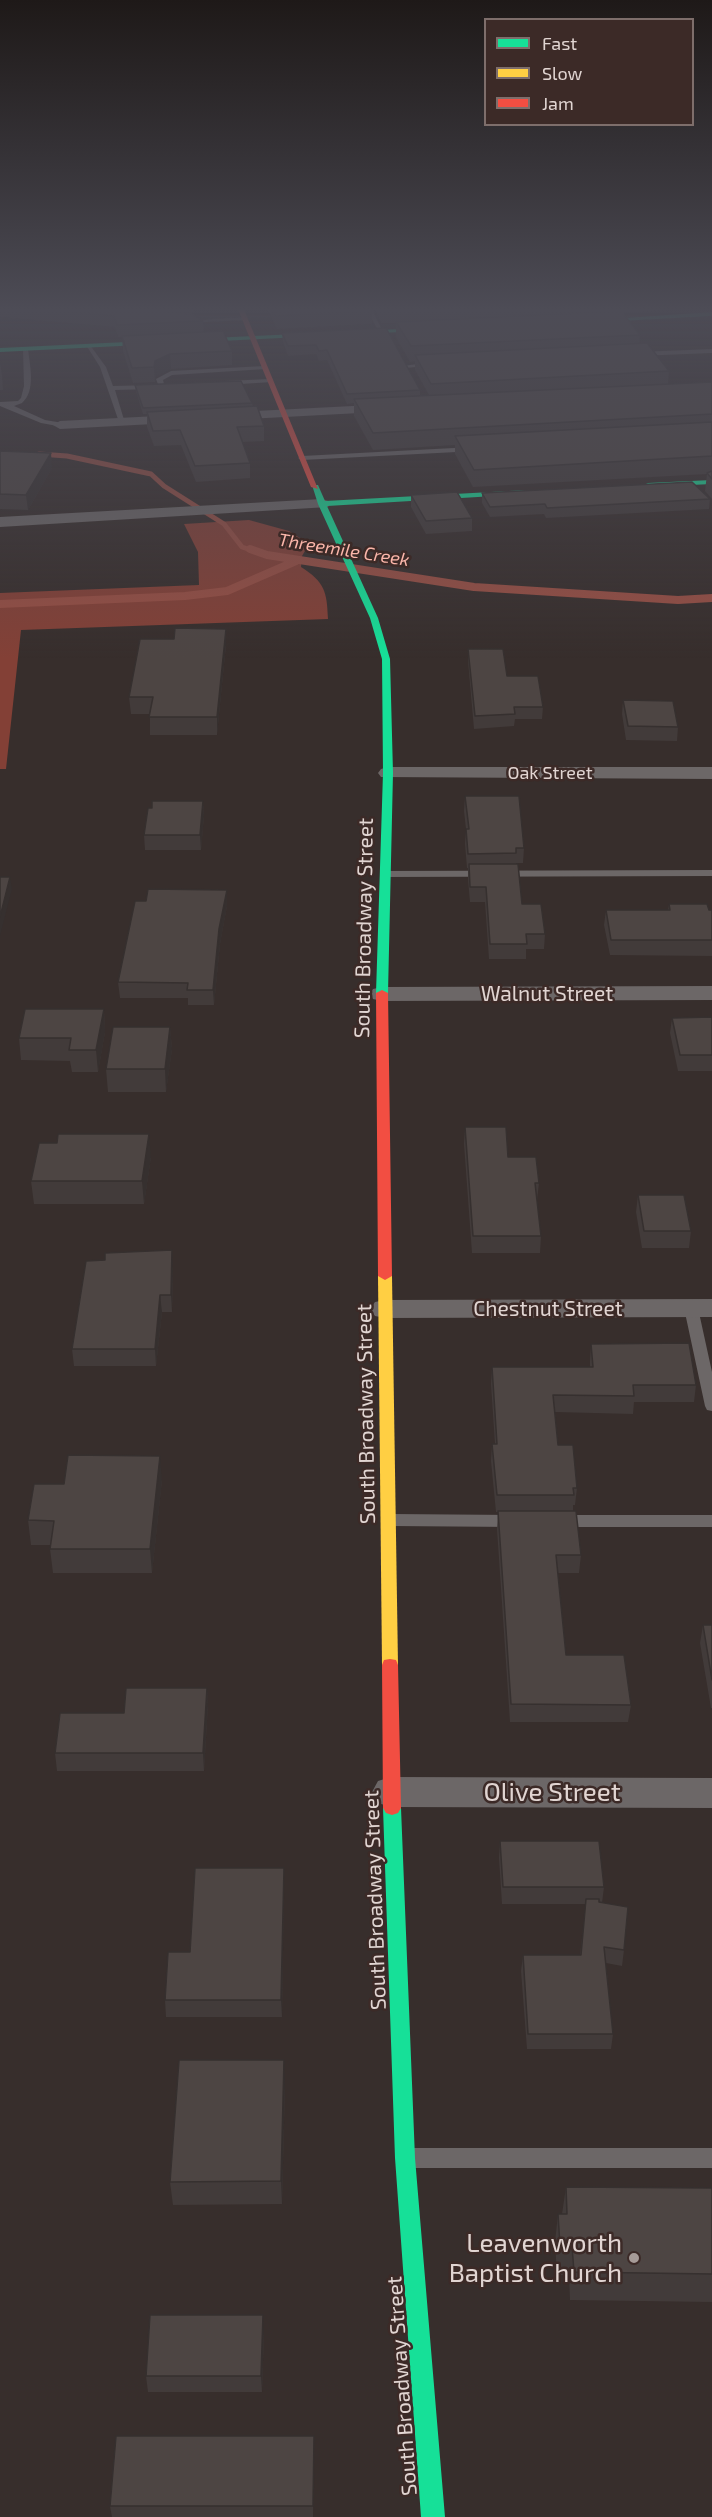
<!DOCTYPE html>
<html>
<head>
<meta charset="utf-8">
<style>
	body { margin:0 }
	#map { position:relative; width:712px; height:2517px; overflow:hidden; background:#372e2c; font-family:"Exo 2",sans-serif }
	canvas { display:block }
	.legend { position:absolute; left:484px; top:18px; width:210px; height:108px; box-sizing:border-box; background:#3c2a27; border:2px solid #7e6e6b; margin:0; padding:8px 10px; list-style:none; font-size:18px; color:#e1d5d2 }
	.legend li { display:flex; align-items:center; gap:12px; height:30px }
	.legend b { width:30px; border:2px solid #7e6e6b }
</style>
</head>
<body>
<div id="map">
<canvas width="712" height="2517"></canvas>
<ul class="legend">
<li><b style="height:8px;background:#16e098"></b>Fast</li>
<li><b style="height:8px;background:#ffcf43"></b>Slow</li>
<li><b style="height:8px;background:#f24e42"></b>Jam</li>
</ul>
</div>
<script>
const g = document.querySelector('canvas').getContext('2d');
g.lineJoin = 'round';
function fillPath(path, color) { g.fillStyle = color; g.fill(path, 'evenodd'); }
function stroke(path, color, width, dash) { g.strokeStyle = color; g.lineWidth = width; g.lineCap = dash ? 'butt' : 'round'; g.setLineDash(dash || []); g.stroke(path); }
function label(font, color, halo, rows, align = 'center') {
  g.font = font + ' "Exo 2",sans-serif'; g.lineWidth = 5; g.setLineDash([]); g.textBaseline = 'middle'; g.strokeStyle = halo; g.fillStyle = color; for (const [text, x, y, turn = 0] of rows) {
    g.save(); g.translate(x, y); g.rotate((+turn || 0) * Math.PI / 180); g.textAlign = isNaN(turn) ? turn : align; if (halo) g.strokeText(text, 0, 0); g.fillText(text, 0, 0); g.restore();
  }
}
const forest = new Path2D(`
	M249,520L289,531L309,544L302,556L301,567C325,582 327,592 328,619L21,630L6,769H0V593L199,585L198,552L184,524Z`);
const streamFar1 = new Path2D(`
	M39,454L67,456L151,474L164,486L224,524L242,547L254,551`);
const stream = new Path2D(`
	M250,549L267,555L474,587L678,600L712,598
	M0,604L185,596L227,591L296,561`);
const lane = new Path2D(`
	M365,307H371L383,332H379Z
	M244,317L246,320L185,323L182,321Z
	M86,345H90L106,367L113,386L153,385L156,387L153,389L115,390L125,423L119,422L100,367Z
	M23,348L28,349C30,366 36,391 22,403L14,406L45,420L63,423V427L41,423L0,406V402L18,401L21,398L24,386Z
	M712,349V353L638,356L635,354L638,352Z
	M433,362L435,365L406,368L403,366Z
	M264,366L266,369L172,375L163,380L164,384L178,385L176,388L159,387L156,379L171,371Z
	M270,379L272,382L225,385L222,383L225,381Z
	M473,447L477,449L476,451L302,460L298,458L302,456Z
	M712,870V876L385,877L380,874L385,871Z
	M691,1304L698,1308L712,1372V1411L707,1410L705,1406L684,1308Z
	M391,1514L515,1515L520,1517L523,1521L520,1525L515,1527L391,1526L386,1524L383,1520L386,1516Z
	M559,1515H712V1527H559L554,1525L551,1521L554,1517Z
	M413,2148H712V2168H413L406,2165L403,2158L406,2151Z`);
const street = new Path2D(`
	M392,404L397,405L399,408L397,411L60,429L53,425L60,421Z
	M322,499L328,501L330,504L328,507L0,527V517Z
	M388,767H712V779L381,777L378,773L381,769Z
	M712,986V1000L382,1001L373,999L370,994L373,989L382,987Z
	M712,1299V1317L385,1318L375,1316L370,1309L375,1302L385,1300Z
	M391,1777L712,1778V1808L391,1807L378,1803L372,1792L378,1781Z`);
const fast = new Path2D(`
	M712,312V316L582,323L579,321Z
	M443,327L441,330L0,352V348Z
	M712,480V484L648,487L644,485L648,483Z
	M312,485H318L325,501L528,490L532,492L528,494L327,506L378,618L390,659L393,773L388,993L382,996L376,993L383,773L382,659L370,618L318,504Z
	M392,1801L398,1803L401,1808L415,2158L445,2517H421L395,2158L383,1808L386,1803Z`);
const slow = new Path2D(`
	M385,1272L392,1276L398,1665L396,1670L390,1671L384,1670L382,1665L378,1276Z`);
const jam = new Path2D(`
	M237,307H243L318,489L311,487Z
	M382,990L388,993L392,1276L385,1280L378,1276L376,993Z
	M390,1659L396,1660L398,1665L401,1808L398,1813L392,1815L386,1813L383,1808L382,1665L384,1660Z`);
const wall = new Path2D(`
	M0,307H198L190,313L203,321L204,332L232,351V365L171,369L156,376L155,382L133,383L123,351L122,337H118L115,327L0,317Z
	M267,307H370L372,311V324L277,329Z
	M374,307H712V308L622,312L640,335L639,344L669,371L668,384L712,382V499L705,491L707,474L473,487L455,454V445L373,450L354,416V403L347,404L327,360L319,361L316,354L288,356L283,342L282,333L386,328L420,390V396L429,395L415,370V361L410,362L396,337V323H381Z
	M0,363L2,375L3,390H0Z
	M135,385L252,403L253,406L264,426V441L242,442L250,463V478L196,482L181,445L154,446L147,427V414H143L136,391Z
	M0,451L52,468L28,510L0,509Z
	M482,493L710,499L709,509L546,518L544,514L490,517L482,503Z
	M411,495L472,518V531L426,534L411,507Z
	M226,629V645L217,735H150V714H131L129,697L174,639Z
	M468,649L507,676L543,707L542,719H515L514,726L474,729L468,661Z
	M623,700L678,727L677,741L626,740L622,714Z
	M465,796L524,848L523,863H516V864L522,904L545,934L544,949H526V959H489L485,902H470L468,879V868H467L465,844L466,829L464,811Z
	M203,801L204,816L201,850H145L144,835Z
	M227,890V906L220,944L214,1005H188V998H120L118,982L146,901Z
	M669,904L712,910V956L610,955L604,925L606,910H668Z
	M104,1009L105,1032L98,1072H72L70,1061L21,1060L19,1038Z
	M712,1017V1071H678L670,1033L672,1018Z
	M170,1027L172,1049L166,1092H108L106,1069Z
	M465,1127L508,1157L539,1183L537,1200L541,1236L540,1253H472L464,1144Z
	M151,1157L144,1204H34L31,1181Z
	M638,1195L691,1231L689,1248H642L636,1212Z
	M173,1267L172,1312H162L156,1366H74L72,1349Z
	M591,1344L696,1385L694,1402H634L633,1414L555,1412L558,1445L577,1488L575,1505H573V1511L581,1555L579,1573H558L566,1655L631,1705L628,1722H510L497,1529L498,1512H496L491,1461L492,1444H495L491,1384L492,1367H590V1361Z
	M162,1480L152,1573H53L50,1549V1545H31L28,1520L64,1484Z
	M703,1625H712V1708H711L700,1643Z
	M207,1688L208,1705L204,1771H57L55,1753L124,1713Z
	M500,1841L604,1887L602,1903L624,1950L622,1966L606,1963L613,2034L611,2049H527L521,1971L523,1955H580L586,1904H502L499,1858Z
	M284,1868V1885L282,2017H166L165,2000Z
	M285,2084L282,2204L173,2205L170,2182Z
	M566,2187L712,2188V2302L570,2300L569,2275H557L555,2242L558,2214H562Z
	M264,2331L262,2392H148L146,2376Z
	M314,2436L313,2517H112L110,2506Z`);
const shadedWall = new Path2D(`
	M186,307H198L186,316Z
	M170,354L171,369L156,376L155,382L154,367L155,361Z
	M51,453L52,468L28,510L26,495Z
	M226,629V645L217,735V717Z
	M203,801L204,816L201,850L200,835Z
	M10,877L12,889L0,936V917Z
	M227,890V906L220,944L214,1005L213,990L219,929Z
	M104,1009L105,1032L98,1072L96,1050Z
	M170,1027L172,1049L166,1092L165,1069Z
	M149,1134L151,1157L144,1204L142,1181Z
	M172,1250L173,1267L172,1312L171,1295Z
	M160,1295L162,1312L156,1366L155,1349Z
	M160,1456L162,1480L152,1573L150,1549Z
	M207,1688L208,1705L204,1771L203,1753Z
	M284,1868V1885L282,2017L281,2000Z
	M284,2060L285,2084L282,2204L281,2181Z
	M263,2315L264,2331L262,2392L261,2376Z`);
const building = new Path2D(`
	M18,307H120L191,314L203,321L117,325L114,316Z
	M272,307H370L372,311L276,316Z
	M380,307H464L382,311Z
	M621,311L640,335L411,346L396,322Z
	M386,328L420,390L347,394L327,350L319,351L316,345L288,346L282,333Z
	M223,331L232,351L170,354L155,361L154,367L132,368L122,336Z
	M647,343L669,371L431,384L415,355Z
	M241,381L252,403L143,408L135,385Z
	M712,382V414L373,433L354,399Z
	M257,406L264,426L237,427L250,463L195,466L180,430L153,431L147,412Z
	M712,422V456L474,470L455,436Z
	M0,451L51,453L26,495L0,494Z
	M712,471V479L707,473Z
	M692,482L710,499L547,508L545,504L490,507L482,493Z
	M457,492L472,518L426,521L411,495Z
	M175,628L226,629L217,717H149L153,697H129L140,639H174Z
	M468,649H503L507,676H538L543,707H514L515,714L475,716Z
	M623,700L673,701L678,727L628,726Z
	M465,796H519L524,848H516V853L468,854L466,829H469Z
	M152,801H203L200,835H144L148,808H152Z
	M469,864H518L522,904H541L545,934H526L527,944H490L486,887H470Z
	M0,877H10L0,917Z
	M148,889L227,890L219,929L213,990H187L188,983L118,982L135,901H146Z
	M669,904H707L709,910H712V940H611L606,910H670Z
	M25,1009H104L96,1050H69L71,1038H19Z
	M712,1017V1055H680L672,1018Z
	M113,1027H170L165,1069H106Z
	M465,1127H506L508,1157H536L539,1183H535L541,1236H473Z
	M58,1134H149L142,1181H31L39,1143H57Z
	M638,1195H684L691,1231H644Z
	M172,1250L171,1295H160L155,1349H72L86,1261L105,1260V1253Z
	M689,1343L696,1385H633L634,1396L553,1395L558,1445H573L577,1488H573L574,1495H497L492,1444H497L492,1367H593L591,1344Z
	M68,1455L160,1456L150,1549H50L54,1521L28,1520L34,1484H64Z
	M498,1511H576L581,1555H556L566,1655H624L631,1705L511,1704Z
	M703,1625H712V1680Z
	M126,1688H207L203,1753H55L60,1713H124Z
	M500,1841H599L604,1887H503Z
	M195,1868H284L281,2000H165L168,1952H190Z
	M586,1899H599V1902L628,1907L624,1950L604,1947L613,2034H528L523,1955H581Z
	M179,2060H284L281,2181L170,2182Z
	M566,2187L712,2188V2274L574,2272L572,2246H560L558,2214H567Z
	M150,2315H263L261,2376H146Z
	M116,2436H314L313,2506H110Z`);
const markers = [
	[634,2258,6,"#a69b98"]
];
const farWaternames = [
	["Threemile Creek",344,550,9]
];
const farStreetnames = [
	["Oak Street",550,773]
];
const streetNames = [
	["South Broadway Street",364,928,-89],
	["Walnut Street",547,994],
	["Chestnut Street",548,1309],
	["South Broadway Street",366,1414,-91],
	["South Broadway Street",375,1900,-92],
	["South Broadway Street",402,2386,-94]
];
const nearStreetnames = [
	["Olive Street",552,1792]
];
const nearPoinames = [
	["Leavenworth",622,2243],
	["Baptist Church",622,2273]
];
fillPath(forest, '#834036');
stroke(streamFar1, '#964e43', 5);
stroke(stream, '#964e43', 8);
fillPath(lane, '#6c6767');
fillPath(street, '#6c6767');
fillPath(fast, '#16e098');
fillPath(slow, '#ffcf43');
fillPath(jam, '#f24e42');
fillPath(wall, '#423b3a');
fillPath(shadedWall, '#36302f');
fillPath(building, '#4d4543');
stroke(building, '#36302f', 1.5);
const sky = g.createLinearGradient(0, 0, 0, 659);
sky.addColorStop(0, '#1e1918');
sky.addColorStop(0.47, '#4d4c56');
sky.addColorStop(1, '#4d4c5600');
g.fillStyle = sky;
g.fillRect(0, 0, 712, 659);
for (const [x, y, r, color] of markers) { const dot = new Path2D(); dot.arc(x, y, r, 0, 2 * Math.PI); g.fillStyle = color; g.fill(dot); stroke(dot, '#3c2a27', 2); }
label('italic 18px', '#fbb6aa', '#3c2a27', farWaternames);
label('18px', '#e1d5d2', '#3c2a27', farStreetnames);
label('21px', '#e1d5d2', '#3c2a27', streetNames);
label('26px', '#e1d5d2', '#3c2a27', nearStreetnames);
label('26px', '#e1d5d2', '#3c2a27', nearPoinames, 'right');
</script>
</body>
</html>
